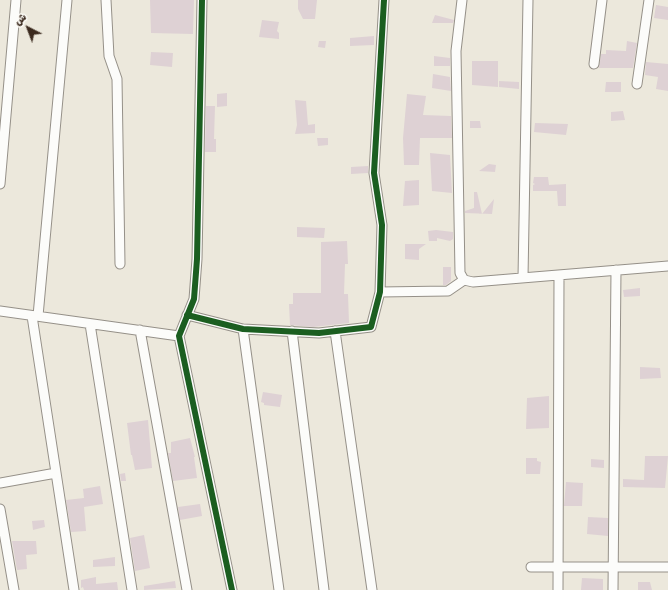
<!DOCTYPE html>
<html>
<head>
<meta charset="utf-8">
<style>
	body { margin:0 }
	#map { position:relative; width:668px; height:590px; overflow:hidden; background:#ece8dc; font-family:Caveat,"Playpen Sans Arabic",sans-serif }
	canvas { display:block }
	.north { position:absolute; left:8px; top:8px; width:40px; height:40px; -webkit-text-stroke:3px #fdfcf7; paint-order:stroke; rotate:318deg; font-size:11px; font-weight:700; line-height:16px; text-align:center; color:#3b2a1e }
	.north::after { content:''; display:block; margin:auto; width:14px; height:18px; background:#3b2a1e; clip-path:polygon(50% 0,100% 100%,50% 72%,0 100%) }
</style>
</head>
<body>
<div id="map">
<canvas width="668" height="590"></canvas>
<div class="north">ش</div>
</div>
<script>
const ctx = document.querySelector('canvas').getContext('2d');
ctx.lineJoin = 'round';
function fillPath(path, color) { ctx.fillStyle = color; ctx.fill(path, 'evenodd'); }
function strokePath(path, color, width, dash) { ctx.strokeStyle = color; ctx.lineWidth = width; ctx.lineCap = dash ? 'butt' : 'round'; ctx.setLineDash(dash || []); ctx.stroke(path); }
const building = new Path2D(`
	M 150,0 L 194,0 L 193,34 L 151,33 Z
	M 298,0 L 317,0 L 315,19 L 303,19 L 298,9 Z
	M 656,5 L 668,7 L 668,20 L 654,18 Z
	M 435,15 L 454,20 L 453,23 L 432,23 Z
	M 262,20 L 279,22 L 277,31 L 279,33 L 279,39 L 259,37 Z
	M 374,36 L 374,45 L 350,46 L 350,38 Z
	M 319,41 L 326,41 L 325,48 L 318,47 Z
	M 627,41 L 637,43 L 633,68 L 599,68 L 601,54 L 606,54 L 606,50 L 626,51 Z
	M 151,52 L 173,53 L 172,67 L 150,65 Z
	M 434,56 L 450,58 L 450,66 L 434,66 Z
	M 472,61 L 498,61 L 498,87 L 472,85 Z
	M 646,62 L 668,64 L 668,91 L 656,89 L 658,77 L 645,75 Z
	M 433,74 L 450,77 L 451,91 L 432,88 Z
	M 499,81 L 519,82 L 519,89 L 499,87 Z
	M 606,82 L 621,82 L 621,92 L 605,92 Z
	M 227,93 L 227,106 L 217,107 L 217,94 Z
	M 407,94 L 426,96 L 423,115 L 451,116 L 452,138 L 420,138 L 419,165 L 404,165 L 403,138 Z
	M 295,100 L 306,101 L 308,125 L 315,124 L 315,133 L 295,134 L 297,125 Z
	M 206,106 L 215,106 L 214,139 L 216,139 L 216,152 L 205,152 Z
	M 623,111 L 625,120 L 611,121 L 611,112 Z
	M 470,121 L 480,121 L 481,128 L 470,128 Z
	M 535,123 L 568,124 L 566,135 L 534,132 Z
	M 317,138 L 328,138 L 328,145 L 318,146 Z
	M 430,153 L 450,155 L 452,193 L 432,191 Z
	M 489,164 L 496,165 L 495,172 L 479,171 Z
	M 368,166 L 368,173 L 351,174 L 351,167 Z
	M 534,177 L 548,177 L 549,185 L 566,184 L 566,206 L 558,206 L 557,191 L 533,191 L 533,185 L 535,184 L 533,183 Z
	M 419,180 L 419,205 L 403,206 L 405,181 Z
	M 474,192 L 477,192 L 482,214 L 494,199 L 492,214 L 465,213 L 465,211 L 474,208 Z
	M 297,227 L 325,228 L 324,238 L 297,237 Z
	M 436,230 L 453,232 L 453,239 L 450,241 L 437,238 L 437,241 L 429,241 L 428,231 Z
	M 347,241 L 348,264 L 345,264 L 344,294 L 348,294 L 349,323 L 313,327 L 290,325 L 289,304 L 293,304 L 293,293 L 321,293 L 321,242 Z
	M 405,244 L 426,244 L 419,249 L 419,260 L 405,259 Z
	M 443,267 L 451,267 L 451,281 L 446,285 L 443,285 Z
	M 640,288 L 640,296 L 624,297 L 623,290 Z
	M 640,367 L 660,368 L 661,378 L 640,379 Z
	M 263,392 L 282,395 L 280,407 L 264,405 L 264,403 L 261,402 Z
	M 549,396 L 549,428 L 526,429 L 527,398 Z
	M 148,420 L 152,468 L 135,470 L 132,455 L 131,455 L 127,423 Z
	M 190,438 L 195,457 L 194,457 L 197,478 L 173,481 L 168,453 L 171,453 L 171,442 Z
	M 645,456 L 668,456 L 665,488 L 623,487 L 623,479 L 644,480 Z
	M 526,458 L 537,458 L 537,461 L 541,462 L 540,474 L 526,474 Z
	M 591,459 L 604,460 L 604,468 L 591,467 Z
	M 125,473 L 126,481 L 121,481 L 120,474 Z
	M 566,482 L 583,483 L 582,506 L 564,506 Z
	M 100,486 L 103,504 L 84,507 L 86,531 L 71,532 L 66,500 L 84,498 L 83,489 Z
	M 200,504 L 202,516 L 180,520 L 178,507 Z
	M 588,517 L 608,518 L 608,536 L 587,534 Z
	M 44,520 L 45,527 L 33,530 L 32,521 Z
	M 144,535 L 150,568 L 135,571 L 130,538 Z
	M 12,541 L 36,541 L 37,554 L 26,555 L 27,569 L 17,570 Z
	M 115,557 L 115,566 L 93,567 L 93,560 Z
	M 96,577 L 96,584 L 117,582 L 118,590 L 84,590 L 83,587 L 81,588 L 81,580 Z
	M 582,578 L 603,579 L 603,590 L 581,590 Z
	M 175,581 L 176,588 L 144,590 L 144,586 Z
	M 638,582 L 650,582 L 652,590 L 638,590 Z`);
const street = new Path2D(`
	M 106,0 L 109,56 L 117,79 L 120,264
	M 202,0 L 197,259 L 194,299 L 179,336 L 232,590
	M 462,0 L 456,51 L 460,273 L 464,280 L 473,282 L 668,266
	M 594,64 L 602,0
	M 637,84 L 649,0
	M 0,184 L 16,0
	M 523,277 L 528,0
	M 380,292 L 448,291 L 464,280
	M 0,311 L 179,336
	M 187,315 L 243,329 L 319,333 L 371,327 L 380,292 L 382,225 L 374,173 L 384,0
	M 32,316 L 74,590
	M 38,316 L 67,0
	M 90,324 L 132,590
	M 243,329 L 279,590
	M 140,330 L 187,590
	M 292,331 L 324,590
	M 335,331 L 372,590
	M 0,483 L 56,473
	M 0,509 L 14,590
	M 531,567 L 668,567
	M 558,590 L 559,275
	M 613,590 L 616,270`);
const cycleway = new Path2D(`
	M 202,0 L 197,259 L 194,299 L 179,336 L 232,590
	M 187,315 L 243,329 L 319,333 L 371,327 L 380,292 L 382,225 L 374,173 L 384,0`);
fillPath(building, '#ded1d4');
strokePath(street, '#959088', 11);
strokePath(street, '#fcfcfa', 9);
strokePath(cycleway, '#1b5e20', 6);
</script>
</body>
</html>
